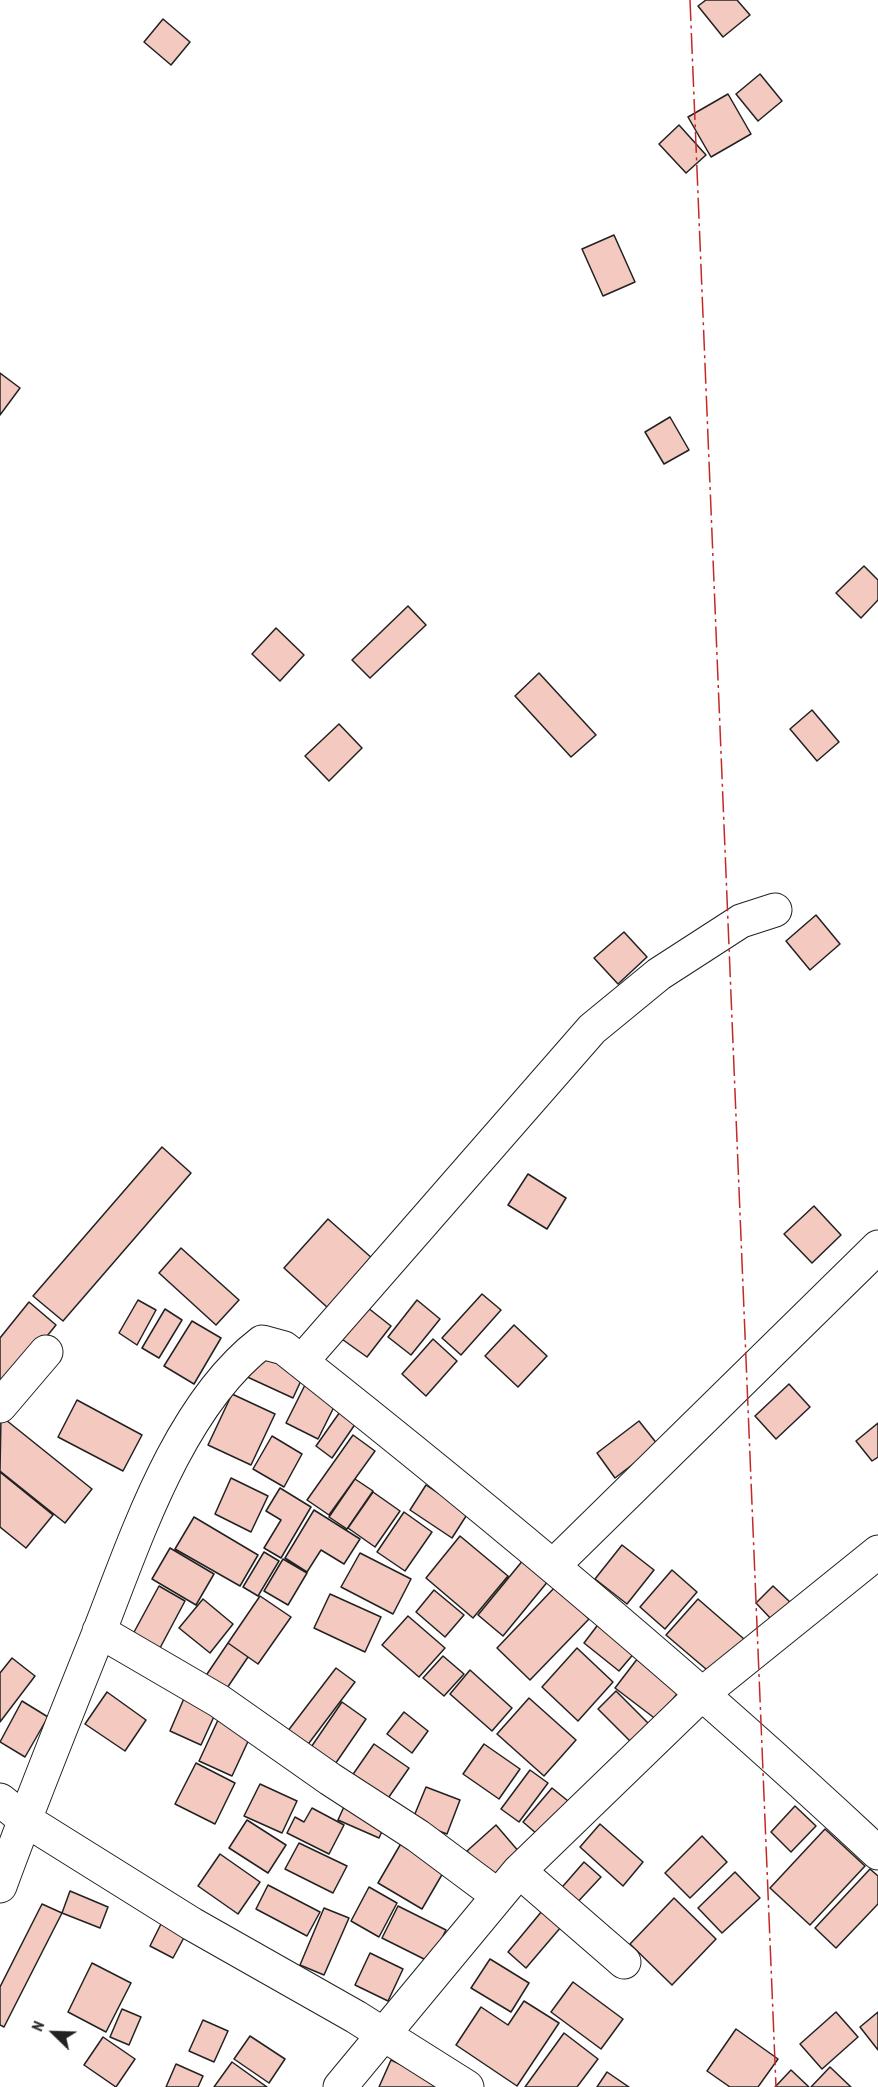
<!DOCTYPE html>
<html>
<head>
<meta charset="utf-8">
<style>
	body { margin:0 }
	#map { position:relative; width:878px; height:2087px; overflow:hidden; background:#fff; font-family:"PT Sans Narrow",sans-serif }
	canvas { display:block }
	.north { position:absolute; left:24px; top:2003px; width:60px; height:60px; -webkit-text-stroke:4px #fff; paint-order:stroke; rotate:293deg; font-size:16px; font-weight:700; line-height:24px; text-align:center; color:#222 }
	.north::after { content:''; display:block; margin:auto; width:21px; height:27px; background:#222; clip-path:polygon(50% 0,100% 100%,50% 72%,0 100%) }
</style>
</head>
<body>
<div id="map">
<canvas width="878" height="2087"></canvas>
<div class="north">N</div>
</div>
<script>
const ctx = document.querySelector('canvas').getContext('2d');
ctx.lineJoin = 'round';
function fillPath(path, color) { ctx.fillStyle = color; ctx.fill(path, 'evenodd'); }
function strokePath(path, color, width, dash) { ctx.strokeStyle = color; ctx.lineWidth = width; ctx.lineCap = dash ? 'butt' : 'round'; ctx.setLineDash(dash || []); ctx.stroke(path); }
const building = new Path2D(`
	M 706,0 L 737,0 L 750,15 L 723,37 L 698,6 Z
	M 163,19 L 190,42 L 171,65 L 144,42 Z
	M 760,74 L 782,101 L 758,121 L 736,94 Z
	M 728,94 L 751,134 L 711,157 L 688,117 Z
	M 679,125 L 706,155 L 686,173 L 659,144 Z
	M 614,235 L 635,282 L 603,296 L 582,249 Z
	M 0,373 L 20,388 L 0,415 Z
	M 670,417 L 689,450 L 664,464 L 645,432 Z
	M 864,566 L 878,580 L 878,600 L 861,618 L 836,593 Z
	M 408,606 L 426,625 L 370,678 L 352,660 Z
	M 276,628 L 304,655 L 280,681 L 252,654 Z
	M 539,673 L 596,735 L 571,757 L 515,696 Z
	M 812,710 L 839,742 L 817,761 L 790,729 Z
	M 339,724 L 362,748 L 329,781 L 305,756 Z
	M 816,915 L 840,944 L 810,970 L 786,941 Z
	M 624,932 L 647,957 L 618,984 L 594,958 Z
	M 162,1147 L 191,1173 L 63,1321 L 33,1296 Z
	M 528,1174 L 566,1198 L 547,1229 L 508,1205 Z
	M 814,1206 L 841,1235 L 812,1263 L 784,1234 Z
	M 328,1219 L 373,1259 L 328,1308 L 284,1268 Z
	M 181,1248 L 239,1300 L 216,1325 L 159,1273 Z
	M 482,1294 L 501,1310 L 461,1355 L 442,1338 Z
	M 138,1300 L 156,1310 L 137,1345 L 119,1333 Z
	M 417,1300 L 440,1319 L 411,1355 L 388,1337 Z
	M 29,1302 L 56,1325 L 0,1394 L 0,1338 Z
	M 363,1304 L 391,1326 L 367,1357 L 339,1337 Z
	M 165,1309 L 182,1320 L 159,1358 L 142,1348 Z
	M 192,1321 L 221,1338 L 194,1384 L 164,1366 Z
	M 514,1325 L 547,1356 L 518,1387 L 485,1356 Z
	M 433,1339 L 457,1361 L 426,1396 L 402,1374 Z
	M 256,1348 L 305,1372 L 293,1398 L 243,1375 Z
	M 306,1383 L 338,1399 L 318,1439 L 286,1423 Z
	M 789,1384 L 810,1407 L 776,1439 L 755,1416 Z
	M 232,1394 L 275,1414 L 251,1465 L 208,1445 Z
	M 77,1400 L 142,1435 L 123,1471 L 58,1437 Z
	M 342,1409 L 358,1420 L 332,1458 L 316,1446 Z
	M 1,1416 L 92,1489 L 65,1523 L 0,1471 Z
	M 639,1421 L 658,1445 L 615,1478 L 597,1453 Z
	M 878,1423 L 878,1457 L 872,1461 L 856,1441 Z
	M 353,1435 L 375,1451 L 329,1515 L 307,1500 Z
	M 272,1436 L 302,1454 L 284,1487 L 253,1469 Z
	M 0,1472 L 53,1515 L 26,1548 L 0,1527 Z
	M 231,1478 L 268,1496 L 251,1532 L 215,1514 Z
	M 355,1479 L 373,1491 L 347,1529 L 329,1517 Z
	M 426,1485 L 468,1513 L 452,1538 L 410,1510 Z
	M 280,1488 L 311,1507 L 281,1558 L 264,1548 L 281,1520 L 266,1511 Z
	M 373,1492 L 400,1511 L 375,1547 L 348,1528 Z
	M 314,1510 L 360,1539 L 344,1564 L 321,1550 L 307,1572 L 285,1558 Z
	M 404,1512 L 432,1532 L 405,1571 L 377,1552 Z
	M 194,1517 L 258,1555 L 240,1586 L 175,1549 Z
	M 460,1536 L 508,1576 L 473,1618 L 426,1578 Z
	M 622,1545 L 654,1570 L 627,1604 L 595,1579 Z
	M 170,1548 L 214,1574 L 196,1605 L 152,1579 Z
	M 264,1552 L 279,1561 L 258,1596 L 243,1587 Z
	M 360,1553 L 411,1579 L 393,1614 L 341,1587 Z
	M 283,1559 L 307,1573 L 288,1605 L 264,1591 Z
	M 524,1559 L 549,1580 L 503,1636 L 478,1615 Z
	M 672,1570 L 697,1592 L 665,1629 L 640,1607 Z
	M 159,1586 L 185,1601 L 160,1648 L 133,1634 Z
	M 556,1586 L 589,1619 L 530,1680 L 497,1648 Z
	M 773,1586 L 791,1603 L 773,1621 L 756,1603 Z
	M 434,1590 L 464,1615 L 445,1637 L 416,1612 Z
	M 330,1594 L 381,1617 L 365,1652 L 314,1628 Z
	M 260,1596 L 291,1617 L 258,1664 L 228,1643 Z
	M 203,1599 L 233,1624 L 210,1653 L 179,1628 Z
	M 698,1599 L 744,1639 L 713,1675 L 666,1635 Z
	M 408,1616 L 445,1648 L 419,1677 L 382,1645 Z
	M 600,1622 L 636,1651 L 619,1671 L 584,1643 Z
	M 228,1643 L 248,1657 L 221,1697 L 201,1683 Z
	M 577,1648 L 613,1682 L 578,1721 L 542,1687 Z
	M 443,1656 L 464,1674 L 444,1696 L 423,1678 Z
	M 12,1658 L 35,1676 L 0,1722 L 0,1673 Z
	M 638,1658 L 680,1690 L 657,1720 L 615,1688 Z
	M 336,1668 L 355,1682 L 303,1751 L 284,1736 Z
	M 470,1670 L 512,1708 L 492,1731 L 450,1694 Z
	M 616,1691 L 653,1728 L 635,1746 L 598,1709 Z
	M 107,1692 L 146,1720 L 125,1751 L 85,1724 Z
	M 185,1696 L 217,1710 L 201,1745 L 170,1731 Z
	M 529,1698 L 576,1740 L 544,1776 L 497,1734 Z
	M 22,1701 L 48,1717 L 25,1757 L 0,1742 Z
	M 342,1702 L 366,1719 L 329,1773 L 305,1756 Z
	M 404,1712 L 428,1731 L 412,1753 L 387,1734 Z
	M 218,1720 L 251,1735 L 232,1776 L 199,1761 Z
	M 374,1744 L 409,1768 L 382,1807 L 347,1783 Z
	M 484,1744 L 520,1769 L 499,1799 L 463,1774 Z
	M 196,1763 L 235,1783 L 215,1824 L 175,1804 Z
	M 530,1770 L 548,1783 L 519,1822 L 501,1809 Z
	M 260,1784 L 297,1801 L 282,1833 L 244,1816 Z
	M 426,1787 L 460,1800 L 447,1834 L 412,1821 Z
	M 552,1788 L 573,1805 L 544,1840 L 523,1822 Z
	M 347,1800 L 388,1818 L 379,1838 L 338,1820 Z
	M 795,1806 L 816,1826 L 791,1852 L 771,1832 Z
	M 312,1808 L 344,1825 L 329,1854 L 287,1833 L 295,1817 L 304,1822 Z
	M 247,1820 L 286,1845 L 268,1873 L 229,1848 Z
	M 600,1824 L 643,1862 L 623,1886 L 580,1847 Z
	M 496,1825 L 520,1853 L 491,1878 L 467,1851 Z
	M 825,1829 L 865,1866 L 810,1925 L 770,1888 Z
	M 702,1836 L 727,1862 L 690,1898 L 665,1873 Z
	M 403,1840 L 447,1866 L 422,1909 L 378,1883 Z
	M 299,1843 L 347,1866 L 333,1893 L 285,1869 Z
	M 220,1854 L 260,1882 L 238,1914 L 198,1886 Z
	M 584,1862 L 601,1877 L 573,1907 L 557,1893 Z
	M 870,1869 L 878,1876 L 878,1904 L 836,1948 L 815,1928 Z
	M 735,1872 L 760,1898 L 722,1933 L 698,1908 Z
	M 268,1885 L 320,1912 L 307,1936 L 256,1909 Z
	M 369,1887 L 397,1903 L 379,1937 L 351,1921 Z
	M 70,1891 L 108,1907 L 100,1928 L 62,1913 Z
	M 674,1898 L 716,1939 L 672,1985 L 630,1944 Z
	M 42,1904 L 62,1913 L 4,2027 L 0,2025 L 0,1987 Z
	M 398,1906 L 446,1930 L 430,1962 L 382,1938 Z
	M 324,1908 L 349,1918 L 324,1975 L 300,1965 Z
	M 542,1911 L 561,1927 L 526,1968 L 508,1952 Z
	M 163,1920 L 187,1932 L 173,1958 L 150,1946 Z
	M 370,1953 L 403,1969 L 388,2001 L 355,1985 Z
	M 490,1959 L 529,1983 L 511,2012 L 471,1988 Z
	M 92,1963 L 131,1983 L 106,2032 L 68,2012 Z
	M 573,1982 L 623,2019 L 601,2049 L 551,2012 Z
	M 524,2001 L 559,2023 L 517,2086 L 456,2045 L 481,2007 L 508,2025 Z
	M 122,2009 L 141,2017 L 129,2045 L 110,2037 Z
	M 836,2012 L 858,2037 L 822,2069 L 800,2044 Z
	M 878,2012 L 878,2050 L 860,2027 Z
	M 203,2020 L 228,2031 L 214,2062 L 189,2051 Z
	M 736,2029 L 778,2059 L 758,2087 L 730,2087 L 707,2071 Z
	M 564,2033 L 598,2059 L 577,2087 L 525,2087 Z
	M 250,2036 L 285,2059 L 269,2083 L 234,2059 Z
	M 103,2037 L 135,2059 L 116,2087 L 84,2065 Z
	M 391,2060 L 449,2087 L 379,2087 Z
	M 232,2062 L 267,2087 L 214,2087 Z
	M 176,2064 L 203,2076 L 198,2087 L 166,2087 Z
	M 830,2067 L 851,2087 L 811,2087 Z
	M 791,2070 L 809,2087 L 775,2087 Z
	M 607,2072 L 629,2087 L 597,2087 Z`);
const minor = new Path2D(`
	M 302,1361 L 592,1029 L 659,974 L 741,921 L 775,910
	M 0,1406 L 46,1352
	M 553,1566 L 878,1247
	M 99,1631 L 219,1701 L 330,1779 L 418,1836 L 497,1895
	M 0,1800 L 24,1819 L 192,1924 L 356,2017 L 467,2087
	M 519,1871 L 624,1962
	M 0,1886 C 30,1804 63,1722 96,1640 C 134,1544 177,1407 262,1342 L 284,1348 C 488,1509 688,1675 878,1853
	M 340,2087 L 519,1871 L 702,1694 L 878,1552`);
const power = new Path2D(`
	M 690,0 L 776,2087`);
fillPath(building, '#f3c9c0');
strokePath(building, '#222', 1.5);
strokePath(minor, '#222', 35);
strokePath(minor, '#fff', 33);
strokePath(power, '#c62828', 1.5, [21, 4.5, 3, 4.5]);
</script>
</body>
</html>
